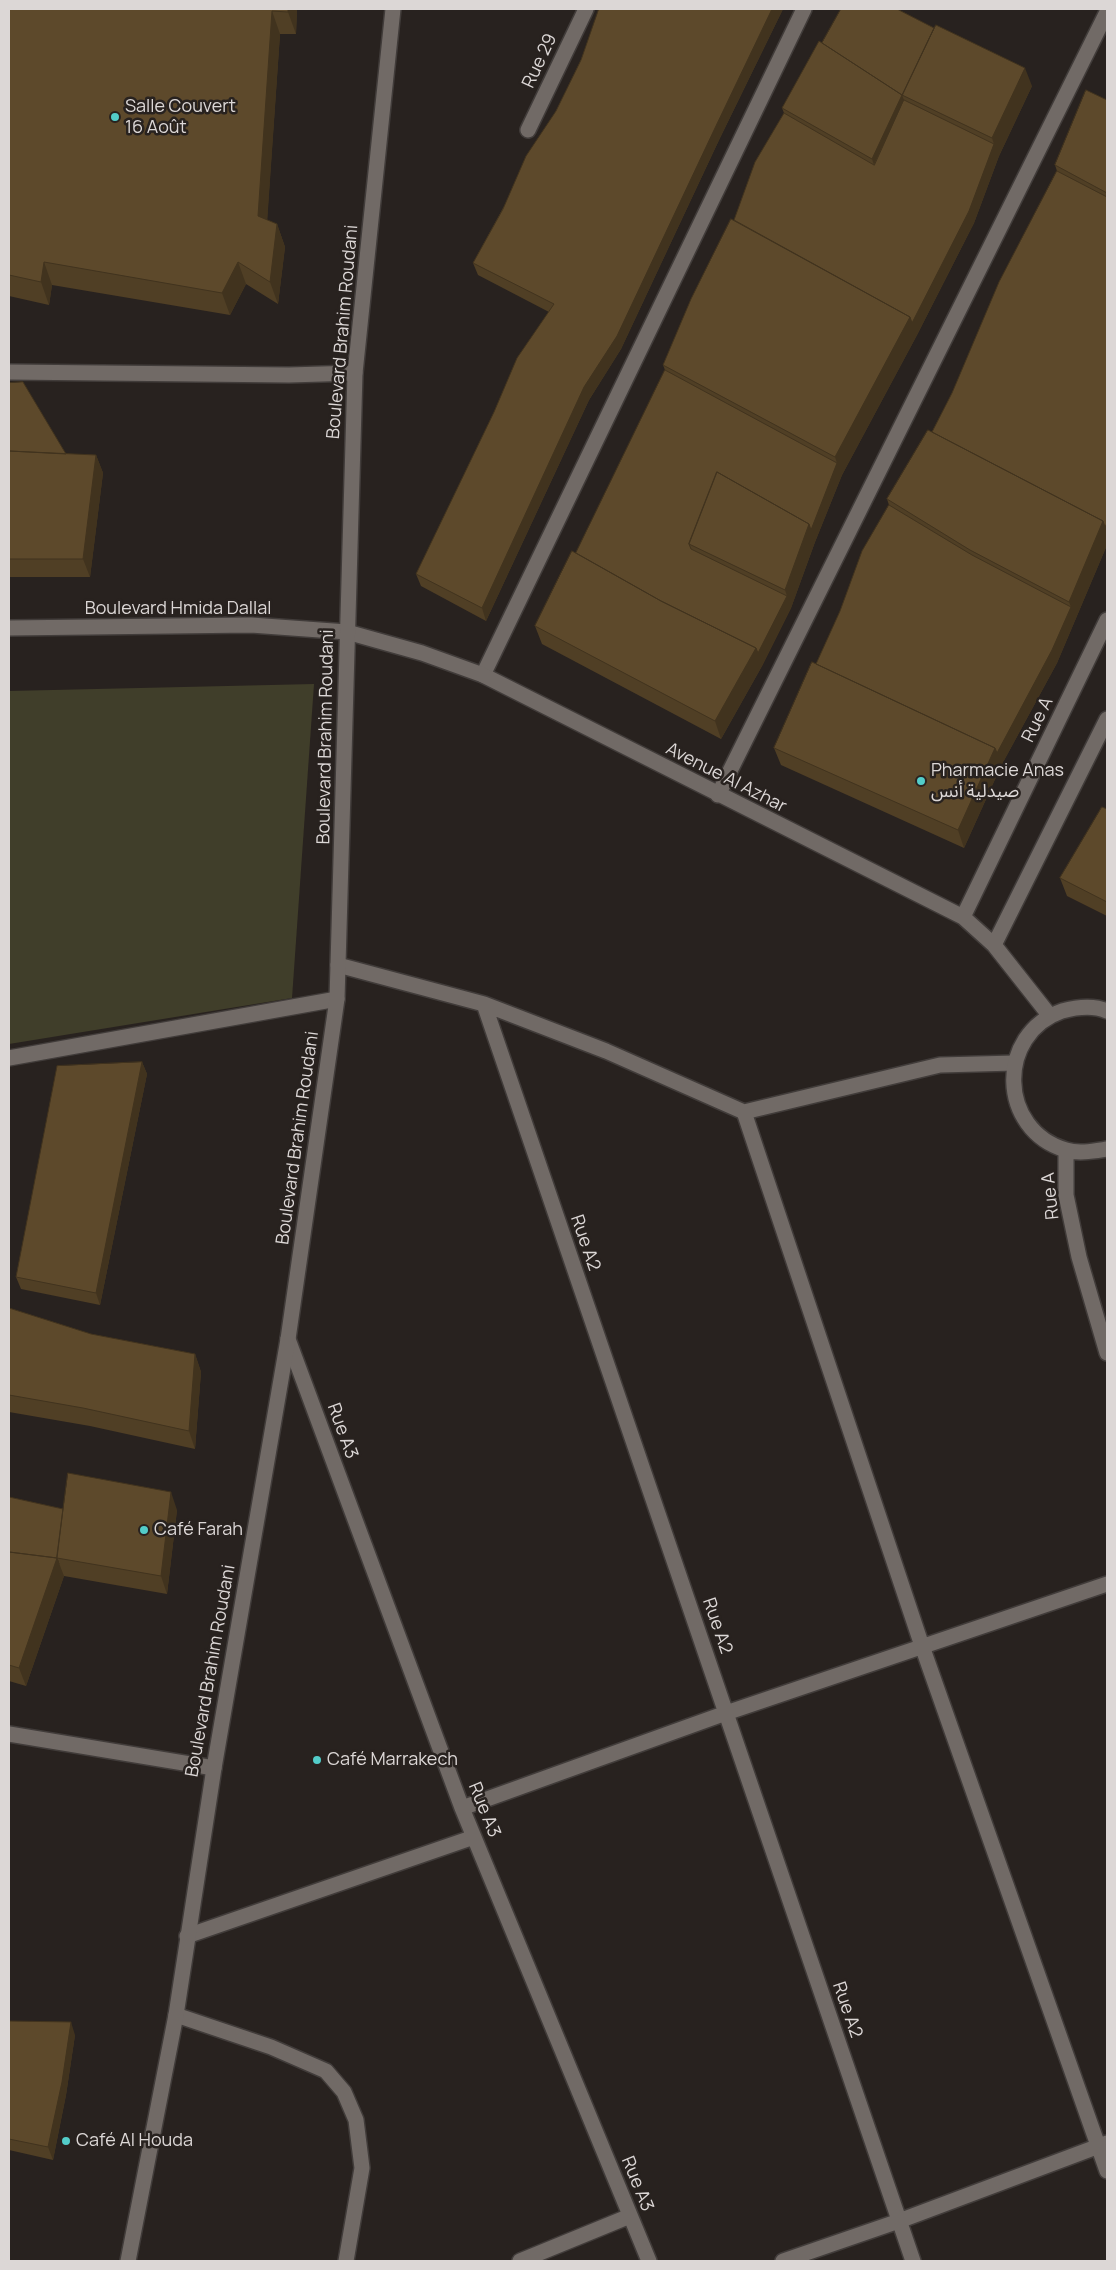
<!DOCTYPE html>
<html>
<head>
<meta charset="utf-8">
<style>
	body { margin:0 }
	#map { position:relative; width:1116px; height:2270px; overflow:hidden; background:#28221f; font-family:Manrope,sans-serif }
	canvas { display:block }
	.frame { position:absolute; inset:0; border:10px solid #dcd7d6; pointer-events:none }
</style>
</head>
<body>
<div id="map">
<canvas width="1116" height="2270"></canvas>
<div class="frame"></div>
</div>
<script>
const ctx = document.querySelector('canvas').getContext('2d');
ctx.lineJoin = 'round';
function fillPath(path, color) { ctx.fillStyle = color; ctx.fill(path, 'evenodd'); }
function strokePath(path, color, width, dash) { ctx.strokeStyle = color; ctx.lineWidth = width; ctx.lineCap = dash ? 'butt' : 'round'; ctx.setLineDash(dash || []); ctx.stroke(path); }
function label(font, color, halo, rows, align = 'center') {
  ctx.font = font + ' Manrope,"Noto Sans Arabic",sans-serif'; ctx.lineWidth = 5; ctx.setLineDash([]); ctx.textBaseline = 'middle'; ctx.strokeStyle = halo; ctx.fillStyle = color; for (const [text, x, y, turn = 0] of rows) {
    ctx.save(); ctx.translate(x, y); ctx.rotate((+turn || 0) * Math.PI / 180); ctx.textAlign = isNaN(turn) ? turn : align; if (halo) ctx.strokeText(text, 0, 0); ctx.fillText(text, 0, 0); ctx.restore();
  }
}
const green = new Path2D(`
	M 314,684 L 292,998 L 9,1044 L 9,691 Z`);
const minor = new Path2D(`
	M 528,130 L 586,9
	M 9,372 L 289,375 L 355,373
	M 483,675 L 804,9
	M 718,795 L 1107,12
	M 338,965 L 484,1004 L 606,1051 L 744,1112 L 940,1065 L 1015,1063
	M 484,1004 L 913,2261
	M 9,1058 L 337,999
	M 744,1112 L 922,1646 L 1107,2171
	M 288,1339 L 462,1808 L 649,2261
	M 9,1734 L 214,1768
	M 462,1808 L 726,1713 L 1107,1584
	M 187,1936 L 474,1837
	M 176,2015 L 271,2047 L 326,2071 L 344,2092 L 356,2120 L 362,2168 L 346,2261
	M 520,2261 L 630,2216
	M 783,2261 L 899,2221 L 1107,2143`);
const tertiary = new Path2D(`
	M 9,628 L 251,625 L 347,632 L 422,653 L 483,675 L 963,917 L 994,945 L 1050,1016
	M 963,917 L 1107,620
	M 994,945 L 1107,719
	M 1107,1011 C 1093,1005 1077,1007 1062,1011 C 996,1034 998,1130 1066,1150 C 1079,1154 1094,1151 1107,1149
	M 1066,1150 L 1066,1195 L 1079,1257 L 1107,1353`);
const secondary = new Path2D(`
	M 128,2261 L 176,2015 L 214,1768 L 288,1339 L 337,999 L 355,373 L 393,9`);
const wall = new Path2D(`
	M 9,9 L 297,9 L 296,34 L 280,34 L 267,220 L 277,224 L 285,247 L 278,304 L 246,284 L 230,315 L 52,285 L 49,305 L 9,296 Z
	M 599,9 L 783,9 L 719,140 L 621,349 L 589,400 L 486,621 L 421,586 L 416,574 L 549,312 L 478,275 L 473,263 L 556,111 L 581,60 Z
	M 822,43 L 1032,86 L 999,156 L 974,223 L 917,335 L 842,475 L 815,542 L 791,608 L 762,666 L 721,739 L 542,644 L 535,626 L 576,553 L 665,370 L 663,365 L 734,220 L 784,113 L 782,108 Z
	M 1107,100 L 1107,545 L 1057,663 L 1001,766 L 964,848 L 781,765 L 774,748 L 816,664 L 889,505 L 887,499 L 932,432 L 952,393 L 1057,171 L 1055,165 Z
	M 9,383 L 66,454 L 96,455 L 103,473 L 90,577 L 9,577 Z
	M 1107,806 L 1107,916 L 1067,896 L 1060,878 Z
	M 142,1062 L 147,1074 L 100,1305 L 21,1289 L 16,1277 Z
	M 9,1308 L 91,1334 L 195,1354 L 201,1372 L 195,1449 L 90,1426 L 9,1412 Z
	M 9,1497 L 63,1509 L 177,1510 L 167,1594 L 64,1576 L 26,1686 L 9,1681 Z
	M 9,2021 L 75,2035 L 66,2095 L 53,2160 L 9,2150 Z`);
const shadedWall = new Path2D(`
	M 288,9 L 297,9 L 296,34 L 288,12 Z
	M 772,9 L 783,9 L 719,140 L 621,349 L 589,400 L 486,621 L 482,608 L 584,387 L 715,128 Z
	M 272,11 L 280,34 L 266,239 L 258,216 Z
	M 1025,68 L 1032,86 L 999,156 L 974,223 L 917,335 L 842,475 L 815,542 L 791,608 L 785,590 L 809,524 L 837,463 L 835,457 L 994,144 L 992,138 Z
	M 902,95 L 909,113 L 878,177 L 872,159 Z
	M 277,224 L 285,247 L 278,304 L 270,282 Z
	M 44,262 L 52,285 L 49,305 L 41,282 Z
	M 238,262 L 246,284 L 230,315 L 222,293 Z
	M 96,455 L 103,473 L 90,577 L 83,559 Z
	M 1103,521 L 1107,523 L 1107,545 L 1057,663 L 1001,766 L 964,848 L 958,830 L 995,748 L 1071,607 L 1069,602 Z
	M 787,596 L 791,608 L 762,666 L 721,739 L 715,721 L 756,648 Z
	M 142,1062 L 147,1074 L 100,1305 L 96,1293 Z
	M 195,1354 L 201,1372 L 195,1449 L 189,1431 Z
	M 171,1492 L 177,1510 L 167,1594 L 161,1576 Z
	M 57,1558 L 64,1576 L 26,1686 L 19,1668 Z
	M 71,2022 L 75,2035 L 66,2095 L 53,2160 L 48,2147 Z`);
const building = new Path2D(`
	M 9,9 L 288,9 L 288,12 L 272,11 L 258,216 L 277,224 L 270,282 L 238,262 L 222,293 L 44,262 L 41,282 L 9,275 Z
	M 599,9 L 772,9 L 715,128 L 617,336 L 584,387 L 482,608 L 416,574 L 494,412 L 517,358 L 554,304 L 473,263 L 503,209 L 526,156 L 556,111 L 581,60 Z
	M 841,9 L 897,9 L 934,28 L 902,95 L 822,43 Z
	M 936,25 L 1025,68 L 992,138 L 902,95 L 872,159 L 782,108 L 819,41 L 902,95 Z
	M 1086,90 L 1107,100 L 1107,193 L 1055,165 Z
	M 904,100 L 994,144 L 969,211 L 912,323 L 910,317 L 734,220 L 755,162 L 784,113 L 874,165 Z
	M 1057,171 L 1107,197 L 1107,523 L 1105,527 L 1103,521 L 932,432 L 952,393 L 999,282 Z
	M 731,219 L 910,317 L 835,457 L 663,365 L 691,299 Z
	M 665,370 L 837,463 L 811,530 L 809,524 L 717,472 L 689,544 L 691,549 L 787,596 L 758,653 L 756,648 L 661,601 L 576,553 Z
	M 23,382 L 66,454 L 9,451 L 9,383 Z
	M 928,430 L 1103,521 L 1069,602 L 970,550 L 887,499 Z
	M 9,451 L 96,455 L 83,559 L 9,559 Z
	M 717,472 L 809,524 L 785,590 L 689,544 Z
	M 889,505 L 972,555 L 1071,607 L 1052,650 L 997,753 L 995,748 L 816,664 L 840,611 L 862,551 Z
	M 572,551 L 661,601 L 756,648 L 715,721 L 535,626 Z
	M 812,662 L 995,748 L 958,830 L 774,748 Z
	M 1102,807 L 1107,809 L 1107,902 L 1060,878 Z
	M 142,1062 L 96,1293 L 16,1277 L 57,1066 Z
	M 9,1308 L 91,1334 L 195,1354 L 189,1431 L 83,1408 L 9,1395 Z
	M 68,1473 L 171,1492 L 161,1576 L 57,1558 Z
	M 9,1497 L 63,1509 L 57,1558 L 59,1564 L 57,1558 L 9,1552 Z
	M 9,1552 L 57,1558 L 19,1668 L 9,1665 Z
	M 9,2021 L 71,2022 L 62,2082 L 48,2147 L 9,2139 Z`);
const markers = [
	[115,117,5,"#53cdc9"],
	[921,781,5,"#53cdc9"],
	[144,1530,5,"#53cdc9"],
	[317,1760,5,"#53cdc9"],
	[66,2141,5,"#53cdc9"]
];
const streetNames = [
	["Rue 29",540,61,-65],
	["Boulevard Brahim Roudani",343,332,-85],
	["Boulevard Hmida Dallal",178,609],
	["Rue A",1038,720,-64],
	["Boulevard Brahim Roudani",326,737,-89],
	["Avenue Al Azhar",726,778,27],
	["Boulevard Brahim Roudani",298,1138,-82],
	["Rue A",1051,1196,-96],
	["Rue A2",585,1243,71],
	["Rue A3",342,1431,70],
	["Rue A2",717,1626,71],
	["Boulevard Brahim Roudani",211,1671,-80],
	["Rue A3",484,1810,68],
	["Rue A2",847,2010,71],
	["Rue A3",637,2184,68]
];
const poiNames = [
	["Salle Couvert",125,107],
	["16 Août",125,128],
	["Pharmacie Anas",931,771],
	["صيدلية أنس",931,792],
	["Café Farah",154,1530],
	["Café Marrakech",327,1760],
	["Café Al Houda",76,2141]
];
fillPath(green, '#403e2a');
strokePath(minor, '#413c3a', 18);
strokePath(tertiary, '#413c3a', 18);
strokePath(secondary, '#413c3a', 18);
strokePath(minor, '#716a66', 15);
strokePath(tertiary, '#716a66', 15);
strokePath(secondary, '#716a66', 15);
fillPath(wall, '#503f25');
fillPath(shadedWall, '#41331e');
fillPath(building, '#5d492b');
strokePath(building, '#41331e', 1);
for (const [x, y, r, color] of markers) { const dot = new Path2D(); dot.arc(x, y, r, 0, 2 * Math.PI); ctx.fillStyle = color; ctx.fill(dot); strokePath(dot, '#28221f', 2); }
label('18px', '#dcd7d6', '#28221f', streetNames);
label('18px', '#dcd7d6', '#28221f', poiNames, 'left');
</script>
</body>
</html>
